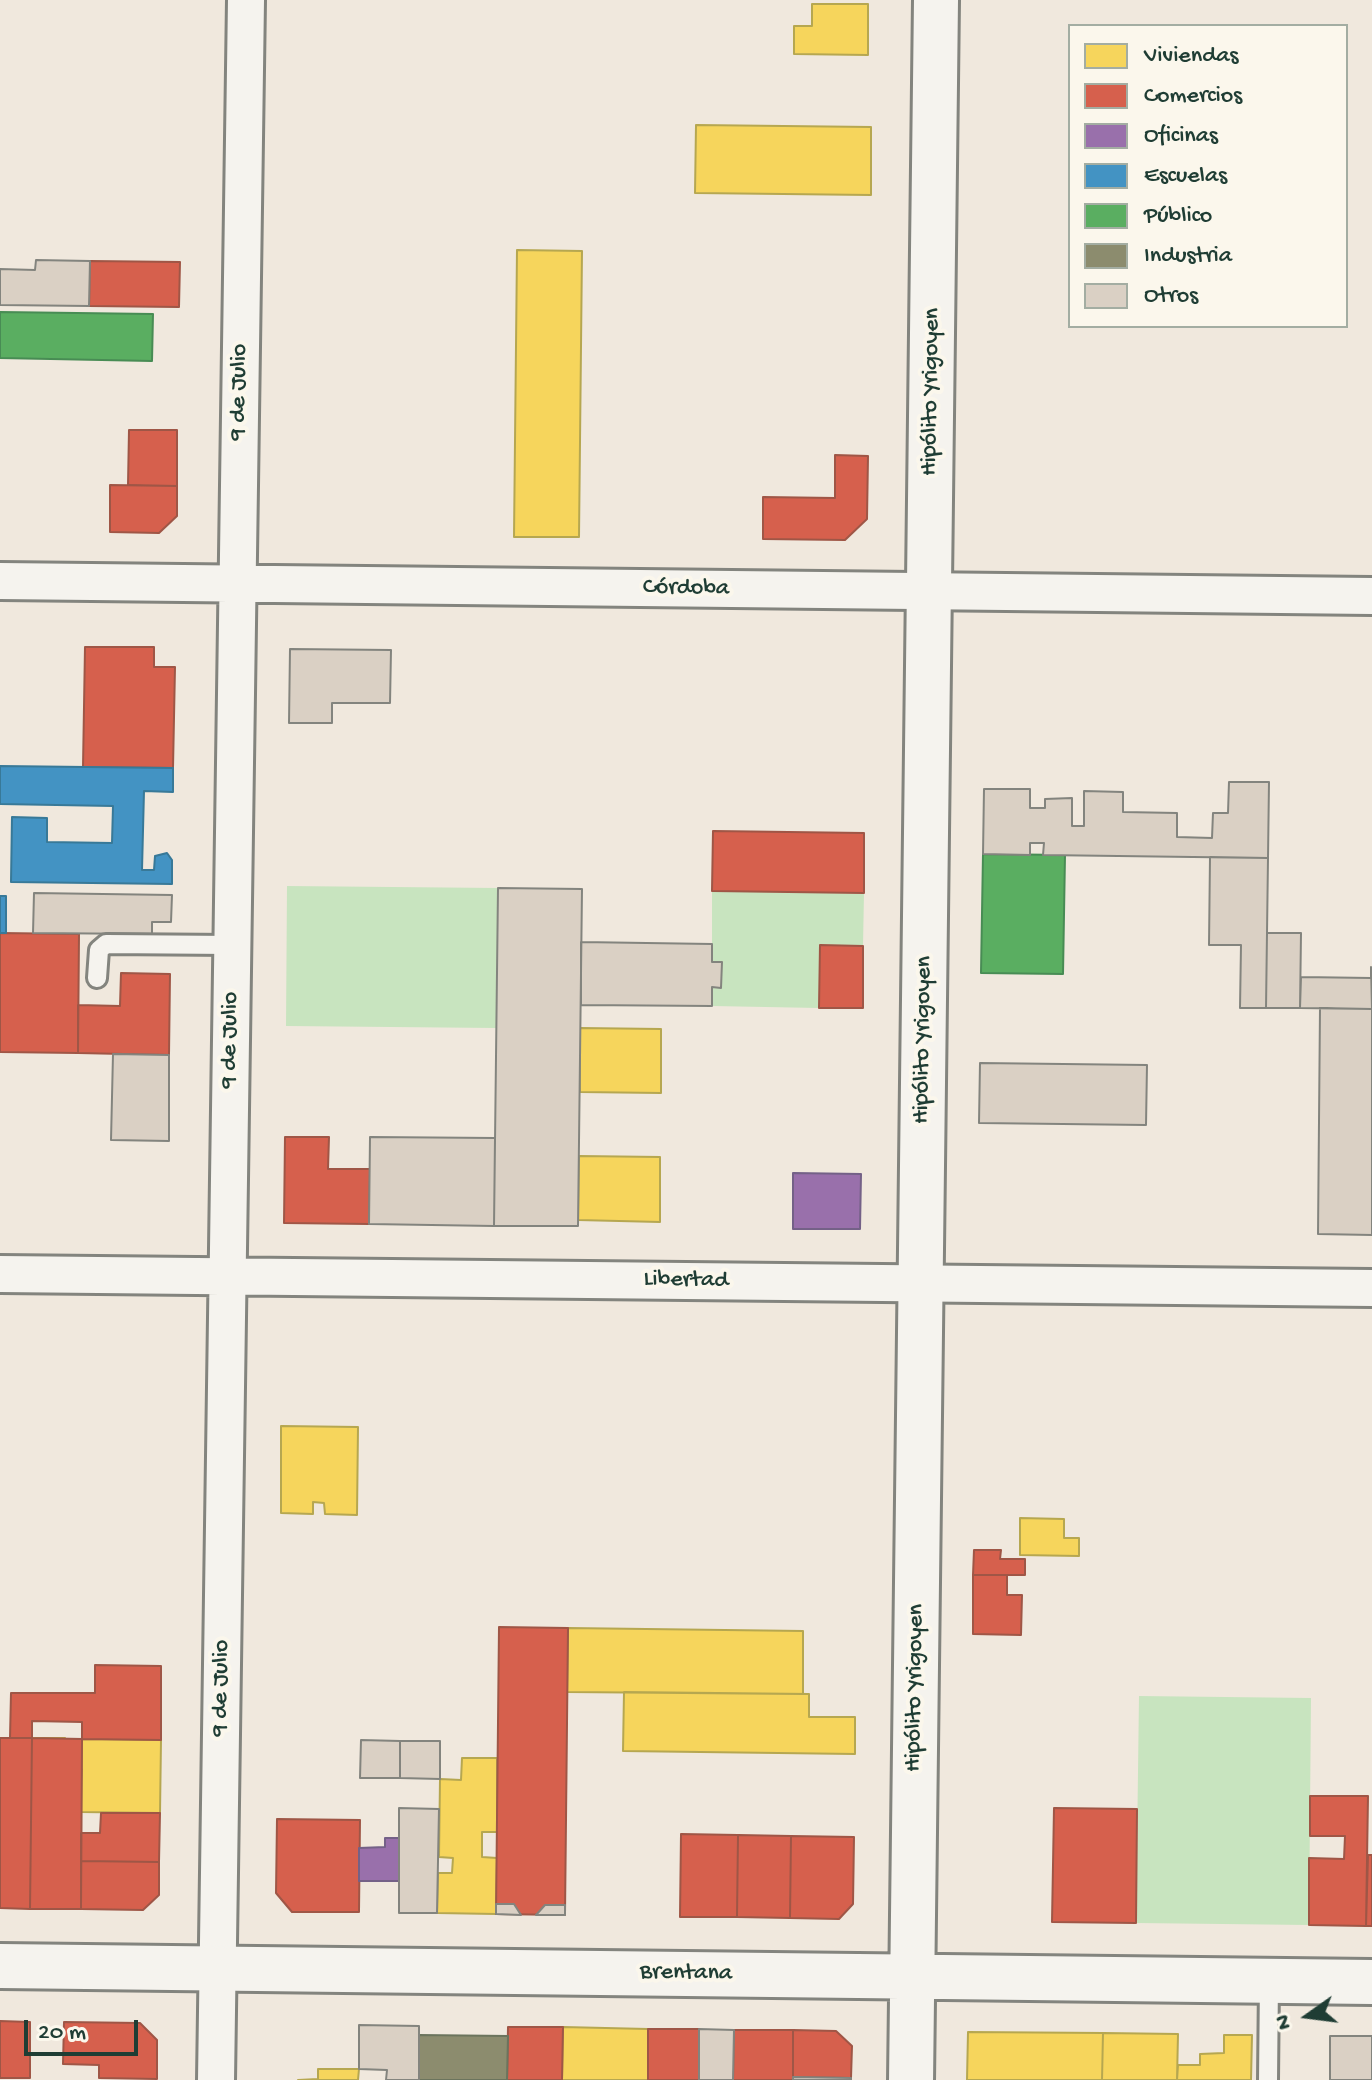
<!DOCTYPE html>
<html>
<head>
<meta charset="utf-8">
<style>
	body { margin:0 }
	#map { position:relative; width:1372px; height:2080px; overflow:hidden; background:#f0e8dd; font-family:"Gochi Hand",sans-serif }
	canvas { display:block }
	.legend { position:absolute; left:1068px; top:24px; width:280px; height:304px; box-sizing:border-box; background:#fbf7ec; border:2px solid #a3ada2; margin:0; padding:10px 14px; list-style:none; font-size:24px; color:#1f3d34 }
	.legend li { display:flex; align-items:center; gap:16px; height:40px }
	.legend b { width:40px; border:2px solid #a3ada2 }
	.north { position:absolute; left:1268px; top:1976px; width:80px; height:80px; -webkit-text-stroke:6px #fbf7ec; paint-order:stroke; rotate:256deg; font-size:22px; font-weight:700; line-height:32px; text-align:center; color:#1f3d34 }
	.north::after { content:''; display:block; margin:auto; width:28px; height:36px; background:#1f3d34; clip-path:polygon(50% 0,100% 100%,50% 72%,0 100%) }
	.scale { position:absolute; left:24px; top:2020px; width:114px; height:36px; box-sizing:border-box; border:4px solid #1f3d34; border-top:0; padding-left:10px; font-size:24px; line-height:28px; white-space:nowrap; color:#1f3d34; -webkit-text-stroke:6px #fbf7ec; paint-order:stroke }
</style>
</head>
<body>
<div id="map">
<canvas width="1372" height="2080"></canvas>
<ul class="legend">
<li><b style="height:22px;background:#f6d55c"></b>Viviendas</li>
<li><b style="height:22px;background:#d6604d"></b>Comercios</li>
<li><b style="height:22px;background:#9970ab"></b>Oficinas</li>
<li><b style="height:22px;background:#4393c3"></b>Escuelas</li>
<li><b style="height:22px;background:#5aae61"></b>Público</li>
<li><b style="height:22px;background:#8c8c6e"></b>Industria</li>
<li><b style="height:22px;background:#dad0c4"></b>Otros</li>
</ul>
<div class="north">N</div>
<div class="scale">20 m</div>
</div>
<script>
const ctx = document.querySelector('canvas').getContext('2d');
ctx.lineJoin = 'round';
function fillPath(path, color) { ctx.fillStyle = color; ctx.fill(path, 'evenodd'); }
function strokePath(path, color, width, dash) { ctx.strokeStyle = color; ctx.lineWidth = width; ctx.lineCap = dash ? 'butt' : 'round'; ctx.setLineDash(dash || []); ctx.stroke(path); }
function label(font, color, halo, rows, align = 'center') {
  ctx.font = font + ' "Gochi Hand",sans-serif'; ctx.lineWidth = 8; ctx.setLineDash([]); ctx.textBaseline = 'middle'; ctx.strokeStyle = halo; ctx.fillStyle = color; for (const [text, x, y, turn = 0] of rows) {
    ctx.save(); ctx.translate(x, y); ctx.rotate((+turn || 0) * Math.PI / 180); ctx.textAlign = isNaN(turn) ? turn : align; if (halo) ctx.strokeText(text, 0, 0); ctx.fillText(text, 0, 0); ctx.restore();
  }
}
const green = new Path2D(`
	M 287,886 L 498,888 L 496,1028 L 286,1026 Z
	M 712,891 L 864,893 L 863,946 L 820,945 L 819,1008 L 712,1006 L 712,987 L 721,987 L 722,963 L 712,962 Z
	M 1139,1696 L 1311,1698 L 1309,1925 L 1136,1923 Z`);
const homes = new Path2D(`
	M 812,4 L 868,4 L 868,55 L 794,54 L 794,26 L 812,26 Z
	M 696,125 L 871,127 L 871,195 L 695,193 Z
	M 517,250 L 582,251 L 579,537 L 514,537 Z
	M 580,1028 L 661,1029 L 661,1093 L 580,1092 Z
	M 579,1156 L 660,1157 L 660,1222 L 578,1220 Z
	M 281,1426 L 358,1427 L 357,1515 L 325,1514 L 324,1503 L 313,1502 L 313,1514 L 281,1513 Z
	M 1020,1518 L 1064,1519 L 1064,1538 L 1079,1538 L 1079,1556 L 1020,1555 Z
	M 568,1628 L 803,1631 L 803,1694 L 567,1692 Z
	M 624,1692 L 809,1694 L 809,1717 L 855,1717 L 855,1754 L 623,1751 Z
	M 32,1738 L 65,1738 L 64,1769 L 82,1769 L 81,1791 L 61,1791 L 60,1812 L 70,1812 L 70,1832 L 81,1833 L 81,1861 L 70,1861 L 70,1873 L 81,1873 L 81,1909 L 30,1909 Z
	M 82,1739 L 161,1740 L 160,1813 L 81,1812 Z
	M 462,1758 L 497,1758 L 497,1832 L 482,1832 L 482,1857 L 497,1858 L 496,1914 L 437,1913 L 438,1873 L 452,1873 L 453,1858 L 439,1857 L 440,1779 L 461,1780 Z
	M 563,2027 L 648,2029 L 648,2080 L 562,2080 Z
	M 968,2032 L 1103,2033 L 1102,2080 L 967,2080 Z
	M 1103,2033 L 1178,2034 L 1177,2080 L 1102,2080 Z
	M 1224,2035 L 1252,2035 L 1251,2080 L 1177,2080 L 1178,2065 L 1200,2065 L 1200,2054 L 1224,2053 Z
	M 318,2069 L 359,2069 L 358,2080 L 298,2080 L 318,2079 Z`);
const shops = new Path2D(`
	M 90,261 L 180,262 L 179,307 L 89,306 Z
	M 129,430 L 177,430 L 177,486 L 128,485 Z
	M 835,455 L 868,456 L 867,519 L 845,540 L 763,539 L 763,497 L 835,498 Z
	M 110,485 L 177,486 L 177,516 L 159,533 L 110,532 Z
	M 85,647 L 154,647 L 154,667 L 175,667 L 173,768 L 83,767 Z
	M 713,831 L 864,833 L 864,893 L 712,891 Z
	M 0,933 L 79,934 L 78,1053 L 0,1052 Z
	M 820,945 L 863,946 L 863,1008 L 819,1008 Z
	M 121,973 L 170,974 L 169,1055 L 78,1053 L 78,1005 L 120,1006 Z
	M 285,1137 L 329,1137 L 328,1169 L 370,1169 L 369,1224 L 284,1223 Z
	M 974,1550 L 1001,1550 L 1000,1559 L 1025,1559 L 1025,1575 L 973,1575 Z
	M 973,1575 L 1007,1575 L 1007,1595 L 1022,1595 L 1021,1635 L 973,1634 Z
	M 499,1627 L 568,1628 L 565,1915 L 496,1914 Z
	M 95,1665 L 161,1666 L 161,1740 L 82,1739 L 82,1722 L 32,1721 L 32,1738 L 10,1738 L 11,1693 L 95,1693 Z
	M 0,1738 L 32,1738 L 30,1909 L 0,1908 Z
	M 32,1738 L 82,1739 L 81,1909 L 30,1909 Z
	M 1310,1796 L 1368,1796 L 1366,1926 L 1309,1925 L 1309,1858 L 1344,1859 L 1345,1836 L 1310,1836 Z
	M 1054,1808 L 1137,1809 L 1136,1923 L 1052,1922 Z
	M 101,1813 L 160,1813 L 159,1862 L 81,1861 L 81,1833 L 100,1833 Z
	M 277,1819 L 360,1820 L 359,1912 L 292,1912 L 276,1893 Z
	M 681,1834 L 738,1835 L 737,1917 L 680,1917 Z
	M 738,1835 L 791,1836 L 790,1918 L 737,1917 Z
	M 791,1836 L 854,1837 L 853,1904 L 839,1919 L 790,1918 Z
	M 1368,1855 L 1372,1855 L 1372,1926 L 1366,1926 Z
	M 81,1861 L 159,1862 L 159,1895 L 143,1910 L 81,1909 Z
	M 0,2021 L 30,2022 L 30,2078 L 0,2078 Z
	M 64,2022 L 140,2023 L 157,2040 L 157,2079 L 99,2078 L 99,2065 L 63,2064 Z
	M 508,2027 L 563,2027 L 562,2080 L 507,2080 Z
	M 648,2029 L 699,2029 L 699,2080 L 648,2080 Z
	M 734,2030 L 793,2030 L 793,2080 L 733,2080 Z
	M 793,2030 L 836,2031 L 852,2046 L 851,2078 L 793,2077 Z`);
const offices = new Path2D(`
	M 793,1173 L 861,1174 L 860,1229 L 793,1229 Z
	M 385,1838 L 400,1838 L 399,1881 L 359,1881 L 359,1848 L 385,1847 Z`);
const schools = new Path2D(`
	M 0,766 L 173,768 L 173,792 L 144,791 L 142,870 L 154,870 L 155,856 L 167,853 L 172,860 L 172,884 L 11,882 L 12,817 L 47,818 L 47,842 L 112,843 L 113,806 L 0,804 Z
	M 0,896 L 6,896 L 6,933 L 0,933 Z`);
const public = new Path2D(`
	M 0,312 L 153,314 L 152,361 L 0,358 Z
	M 983,854 L 1065,855 L 1063,974 L 981,973 Z`);
const industry = new Path2D(`
	M 419,2035 L 508,2036 L 507,2080 L 419,2080 Z`);
const building = new Path2D(`
	M 36,260 L 90,261 L 89,306 L 0,305 L 0,269 L 35,270 Z
	M 290,649 L 391,650 L 390,703 L 332,703 L 332,723 L 289,723 Z
	M 1229,782 L 1269,782 L 1268,858 L 1043,855 L 1044,843 L 1030,843 L 1030,855 L 983,854 L 984,789 L 1030,789 L 1030,808 L 1045,808 L 1045,799 L 1072,798 L 1072,826 L 1084,826 L 1084,791 L 1123,792 L 1123,812 L 1177,813 L 1177,837 L 1212,838 L 1213,813 L 1228,813 Z
	M 1210,857 L 1268,858 L 1266,1008 L 1240,1008 L 1241,945 L 1209,945 Z
	M 498,888 L 582,889 L 578,1226 L 494,1226 Z
	M 34,893 L 172,895 L 171,922 L 152,922 L 152,934 L 33,933 Z
	M 1267,933 L 1301,933 L 1300,1008 L 1266,1008 Z
	M 581,942 L 712,944 L 712,962 L 722,962 L 721,988 L 712,987 L 712,1006 L 581,1005 Z
	M 1371,967 L 1372,1009 L 1300,1008 L 1301,977 L 1371,978 Z
	M 1320,1008 L 1372,1009 L 1372,1235 L 1318,1234 Z
	M 113,1054 L 169,1055 L 169,1141 L 111,1140 Z
	M 980,1063 L 1147,1065 L 1146,1125 L 979,1123 Z
	M 370,1137 L 495,1138 L 494,1226 L 369,1224 Z
	M 361,1740 L 400,1741 L 400,1778 L 360,1778 Z
	M 400,1741 L 440,1741 L 440,1779 L 400,1778 Z
	M 399,1808 L 439,1809 L 437,1913 L 399,1913 Z
	M 496,1904 L 514,1904 L 521,1915 L 496,1914 Z
	M 545,1905 L 565,1905 L 565,1915 L 536,1915 Z
	M 359,2025 L 419,2026 L 419,2080 L 386,2080 L 387,2070 L 359,2069 Z
	M 699,2029 L 734,2030 L 733,2080 L 699,2080 Z
	M 1330,2036 L 1372,2036 L 1372,2080 L 1330,2080 Z
	M 793,2077 L 851,2078 L 851,2080 L 793,2080 Z`);
const lane = new Path2D(`
	M 97,978 L 99,950 L 106,944 L 232,945
	M 1268,2080 L 1269,1981`);
const street = new Path2D(`
	M 0,581 L 1372,596
	M 0,1274 L 1372,1288
	M 216,2080 L 246,0`);
const secondary = new Path2D(`
	M 0,1966 L 1372,1982
	M 911,2080 L 936,0`);
const streetNames = [
	["9 de Julio",240,392,-89],
	["Hipólito Yrigoyen",932,392,-89],
	["Córdoba",686,589,1],
	["9 de Julio",231,1040,-89],
	["Hipólito Yrigoyen",924,1040,-89],
	["Libertad",686,1281,1],
	["9 de Julio",222,1688,-89],
	["Hipólito Yrigoyen",916,1688,-89],
	["Brentana",686,1974,1]
];
fillPath(green, '#c8e4bf');
fillPath(homes, '#f6d55c');
strokePath(homes, '#b6a750', 2);
fillPath(shops, '#d6604d');
strokePath(shops, '#9f5646', 2);
fillPath(offices, '#9970ab');
strokePath(offices, '#746187', 2);
fillPath(schools, '#4393c3');
strokePath(schools, '#387998', 2);
fillPath(public, '#5aae61');
strokePath(public, '#488c54', 2);
fillPath(industry, '#8c8c6e');
strokePath(industry, '#6b745d', 2);
fillPath(building, '#dad0c4');
strokePath(building, '#83847e', 2);
strokePath(lane, '#83847e', 24);
strokePath(street, '#83847e', 42);
strokePath(secondary, '#83847e', 50);
strokePath(lane, '#f5f3ee', 18);
strokePath(street, '#f5f3ee', 36);
strokePath(secondary, '#f5f3ee', 44);
label('24px', '#1f3d34', '#fbf7ec', streetNames);
</script>
</body>
</html>
